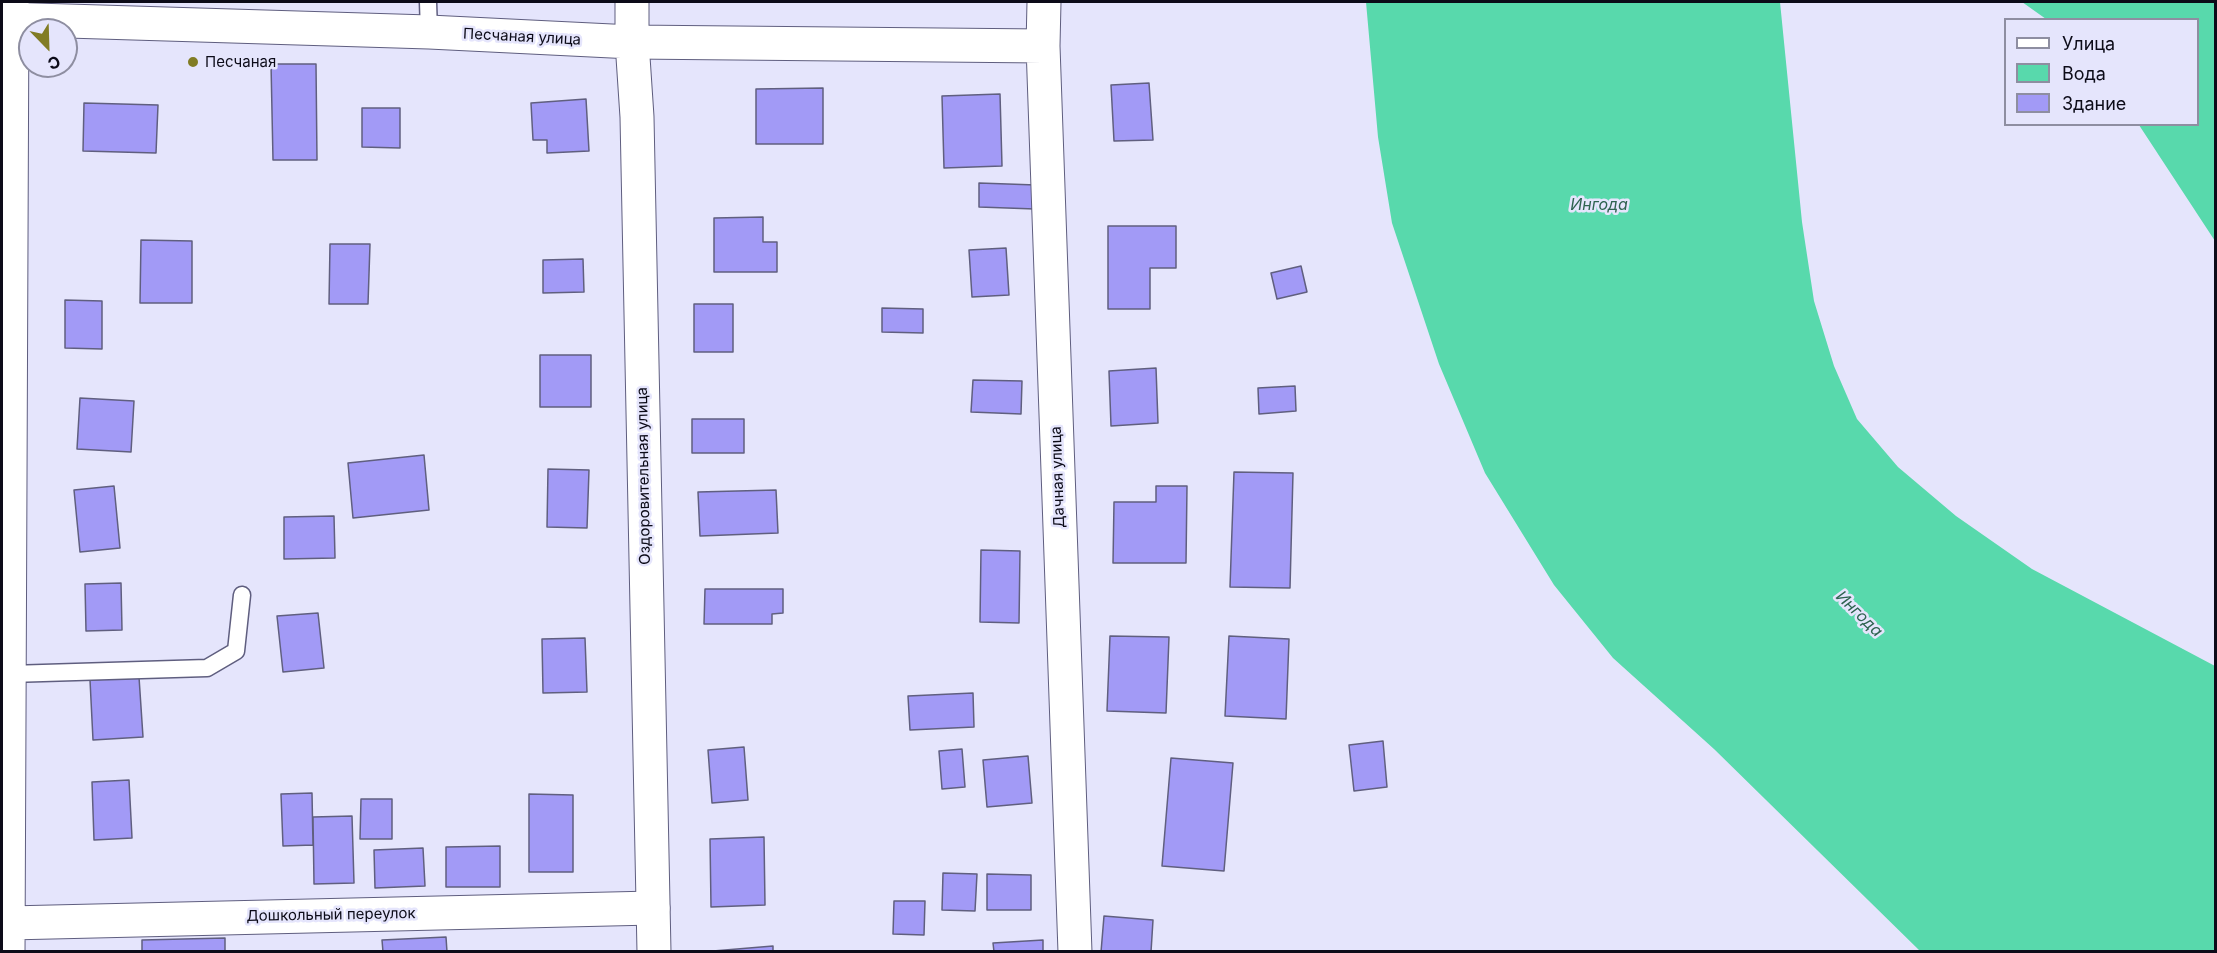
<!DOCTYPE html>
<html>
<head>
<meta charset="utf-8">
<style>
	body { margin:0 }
	#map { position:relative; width:2217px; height:953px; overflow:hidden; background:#e5e5fc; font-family:Inter,sans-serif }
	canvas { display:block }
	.frame { position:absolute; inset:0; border:3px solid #0c0b18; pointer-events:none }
	.legend { position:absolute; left:2004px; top:18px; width:195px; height:108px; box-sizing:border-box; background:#e5e5fc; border:2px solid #8e8ea1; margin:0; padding:8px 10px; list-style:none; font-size:18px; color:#0c0b18 }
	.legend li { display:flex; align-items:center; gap:12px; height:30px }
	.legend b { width:30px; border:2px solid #8e8ea1 }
	.north { position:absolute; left:18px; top:18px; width:60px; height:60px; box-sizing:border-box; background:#e5e5fc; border:2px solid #8e8ea1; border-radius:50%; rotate:157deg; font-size:16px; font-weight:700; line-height:24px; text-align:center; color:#0c0b18 }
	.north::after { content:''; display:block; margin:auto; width:21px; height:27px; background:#817c24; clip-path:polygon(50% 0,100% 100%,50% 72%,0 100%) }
</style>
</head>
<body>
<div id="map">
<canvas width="2217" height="953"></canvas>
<div class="frame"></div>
<ul class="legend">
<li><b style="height:8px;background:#fff"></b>Улица</li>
<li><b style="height:16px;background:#58d9ac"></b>Вода</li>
<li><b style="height:16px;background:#a29af6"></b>Здание</li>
</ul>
<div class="north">С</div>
</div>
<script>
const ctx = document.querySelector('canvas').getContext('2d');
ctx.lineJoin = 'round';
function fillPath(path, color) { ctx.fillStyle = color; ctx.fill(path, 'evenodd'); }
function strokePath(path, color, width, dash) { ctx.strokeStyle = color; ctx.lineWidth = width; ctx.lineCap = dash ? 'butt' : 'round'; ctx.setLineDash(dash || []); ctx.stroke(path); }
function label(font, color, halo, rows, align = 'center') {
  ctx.font = font + ' Inter,sans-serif'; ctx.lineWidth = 5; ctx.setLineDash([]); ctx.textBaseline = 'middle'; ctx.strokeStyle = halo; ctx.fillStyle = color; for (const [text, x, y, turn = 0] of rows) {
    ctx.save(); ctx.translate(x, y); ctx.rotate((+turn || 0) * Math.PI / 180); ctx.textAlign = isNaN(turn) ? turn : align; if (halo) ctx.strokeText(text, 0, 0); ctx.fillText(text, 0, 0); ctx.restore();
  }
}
const water = new Path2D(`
	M 1366,2 L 1780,2 L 1802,222 L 1814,301 L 1834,366 L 1857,419 L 1898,467 L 1956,516 L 2032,569 L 2215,666 L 2215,951 L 1920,951 L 1714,749 L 1613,658 L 1554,585 L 1485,473 L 1439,364 L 1392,223 L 1378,137 Z
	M 2022,2 L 2215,2 L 2215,241 L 2139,125 L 2198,124 L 2198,20 L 2046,19 Z`);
const building = new Path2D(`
	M 271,64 L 316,64 L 317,160 L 273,160 Z
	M 1149,83 L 1153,140 L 1114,141 L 1111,85 Z
	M 823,88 L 823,144 L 756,144 L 756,89 Z
	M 1000,94 L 1002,166 L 944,168 L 942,96 Z
	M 586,99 L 589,151 L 547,153 L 547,140 L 533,140 L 531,103 Z
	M 84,103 L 158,105 L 156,153 L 83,151 Z
	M 362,108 L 400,108 L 400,148 L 362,147 Z
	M 979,183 L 1036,185 L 1035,209 L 979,207 Z
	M 763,217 L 763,242 L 777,242 L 777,272 L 714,272 L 714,218 Z
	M 1108,226 L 1176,226 L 1176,268 L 1150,268 L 1150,309 L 1108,309 Z
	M 141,240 L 192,241 L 192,303 L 140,303 Z
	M 330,244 L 370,244 L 368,304 L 329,304 Z
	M 1006,248 L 1009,295 L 972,297 L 969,250 Z
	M 583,259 L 584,292 L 543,293 L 543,260 Z
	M 1301,266 L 1307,292 L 1277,299 L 1271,273 Z
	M 65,300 L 102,301 L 102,349 L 65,348 Z
	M 694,304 L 733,304 L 733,352 L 694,352 Z
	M 882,308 L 923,309 L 923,333 L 882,332 Z
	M 540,355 L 591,355 L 591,407 L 540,407 Z
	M 1156,368 L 1158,423 L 1111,426 L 1109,371 Z
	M 973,380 L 1022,381 L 1021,414 L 971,412 Z
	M 1295,386 L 1296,411 L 1259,414 L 1258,388 Z
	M 80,398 L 134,401 L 131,452 L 77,449 Z
	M 692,419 L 744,419 L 744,453 L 692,453 Z
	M 424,455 L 429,510 L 353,518 L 348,463 Z
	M 548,469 L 589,470 L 587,528 L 547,527 Z
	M 1234,472 L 1293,473 L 1290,588 L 1230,587 Z
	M 114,486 L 120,548 L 80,552 L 74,490 Z
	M 1156,486 L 1187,486 L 1186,563 L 1113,563 L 1114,502 L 1156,502 Z
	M 776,490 L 778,533 L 700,536 L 698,492 Z
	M 334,516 L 335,558 L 284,559 L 284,517 Z
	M 981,550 L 1020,551 L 1019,623 L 980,622 Z
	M 121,583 L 122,630 L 86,631 L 85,584 Z
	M 705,589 L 783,589 L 783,613 L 772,614 L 772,624 L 704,624 Z
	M 318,613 L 324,668 L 283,672 L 277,616 Z
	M 1110,636 L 1169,637 L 1166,713 L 1107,711 Z
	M 1229,636 L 1289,639 L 1286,719 L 1225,716 Z
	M 585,638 L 587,692 L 543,693 L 542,639 Z
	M 139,677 L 143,737 L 93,740 L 90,680 Z
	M 973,693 L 974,727 L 910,730 L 908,696 Z
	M 1383,741 L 1387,787 L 1354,791 L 1349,745 Z
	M 744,747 L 748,800 L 712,803 L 708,750 Z
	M 962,749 L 965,787 L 942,789 L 939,751 Z
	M 1028,756 L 1032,803 L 987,807 L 983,760 Z
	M 1171,758 L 1233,763 L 1224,871 L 1162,866 Z
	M 129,780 L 132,838 L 94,840 L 92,782 Z
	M 312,793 L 313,845 L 283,846 L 281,794 Z
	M 529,794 L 573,795 L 573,872 L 529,872 Z
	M 361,799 L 392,799 L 392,839 L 360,839 Z
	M 352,816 L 354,883 L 314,884 L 313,817 Z
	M 764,837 L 765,905 L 711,907 L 710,839 Z
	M 500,846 L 500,887 L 446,887 L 446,847 Z
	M 423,848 L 425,886 L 375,888 L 374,850 Z
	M 943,873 L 977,874 L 975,911 L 942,910 Z
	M 987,874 L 1031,875 L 1031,910 L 987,910 Z
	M 894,901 L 925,901 L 924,935 L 893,934 Z
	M 1104,916 L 1153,920 L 1151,952 L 1101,952 Z
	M 446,937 L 447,952 L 383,952 L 382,940 Z
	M 225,938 L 225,952 L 142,952 L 142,940 Z
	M 1043,940 L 1043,952 L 994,952 L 993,943 Z
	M 773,946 L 773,952 L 713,952 L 713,951 Z`);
const service = new Path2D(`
	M 428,2 L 429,32
	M 10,674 L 207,668 L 236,651 L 242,595`);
const minor = new Path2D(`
	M 632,2 L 632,42 L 1043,46
	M 1044,2 L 1043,46 L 1075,952
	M 9,923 L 653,908
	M 8,952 L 12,2`);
const tertiary = new Path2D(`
	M 2,19 L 429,32 L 632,42 L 637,117 L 654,952`);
const markers = [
	[193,62,6,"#817c24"]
];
const streetNames = [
	["Песчаная улица",522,37,3],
	["Оздоровительная улица",644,476,-91],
	["Дачная улица",1058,477,-92],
	["Дошкольный переулок",331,915,-1]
];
const poiNames = [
	["Песчаная",205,62]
];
const waterNames = [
	["Ингода",1599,205],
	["Ингода",1859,614,44]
];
fillPath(water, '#58d9ac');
fillPath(building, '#a29af6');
strokePath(building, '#605f7f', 1.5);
strokePath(service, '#5f5e7f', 19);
strokePath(minor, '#5f5e7f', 35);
strokePath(tertiary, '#5f5e7f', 35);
strokePath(service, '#fff', 16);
strokePath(minor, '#fff', 33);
strokePath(tertiary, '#fff', 33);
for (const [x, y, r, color] of markers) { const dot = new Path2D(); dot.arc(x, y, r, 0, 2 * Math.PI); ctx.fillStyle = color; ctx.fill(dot); strokePath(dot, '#e5e5fc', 2); }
label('15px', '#0c0b18', '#e5e5fc', streetNames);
label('15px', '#0c0b18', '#e5e5fc', poiNames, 'left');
label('italic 16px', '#2f6350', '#e5e5fc', waterNames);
</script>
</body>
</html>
